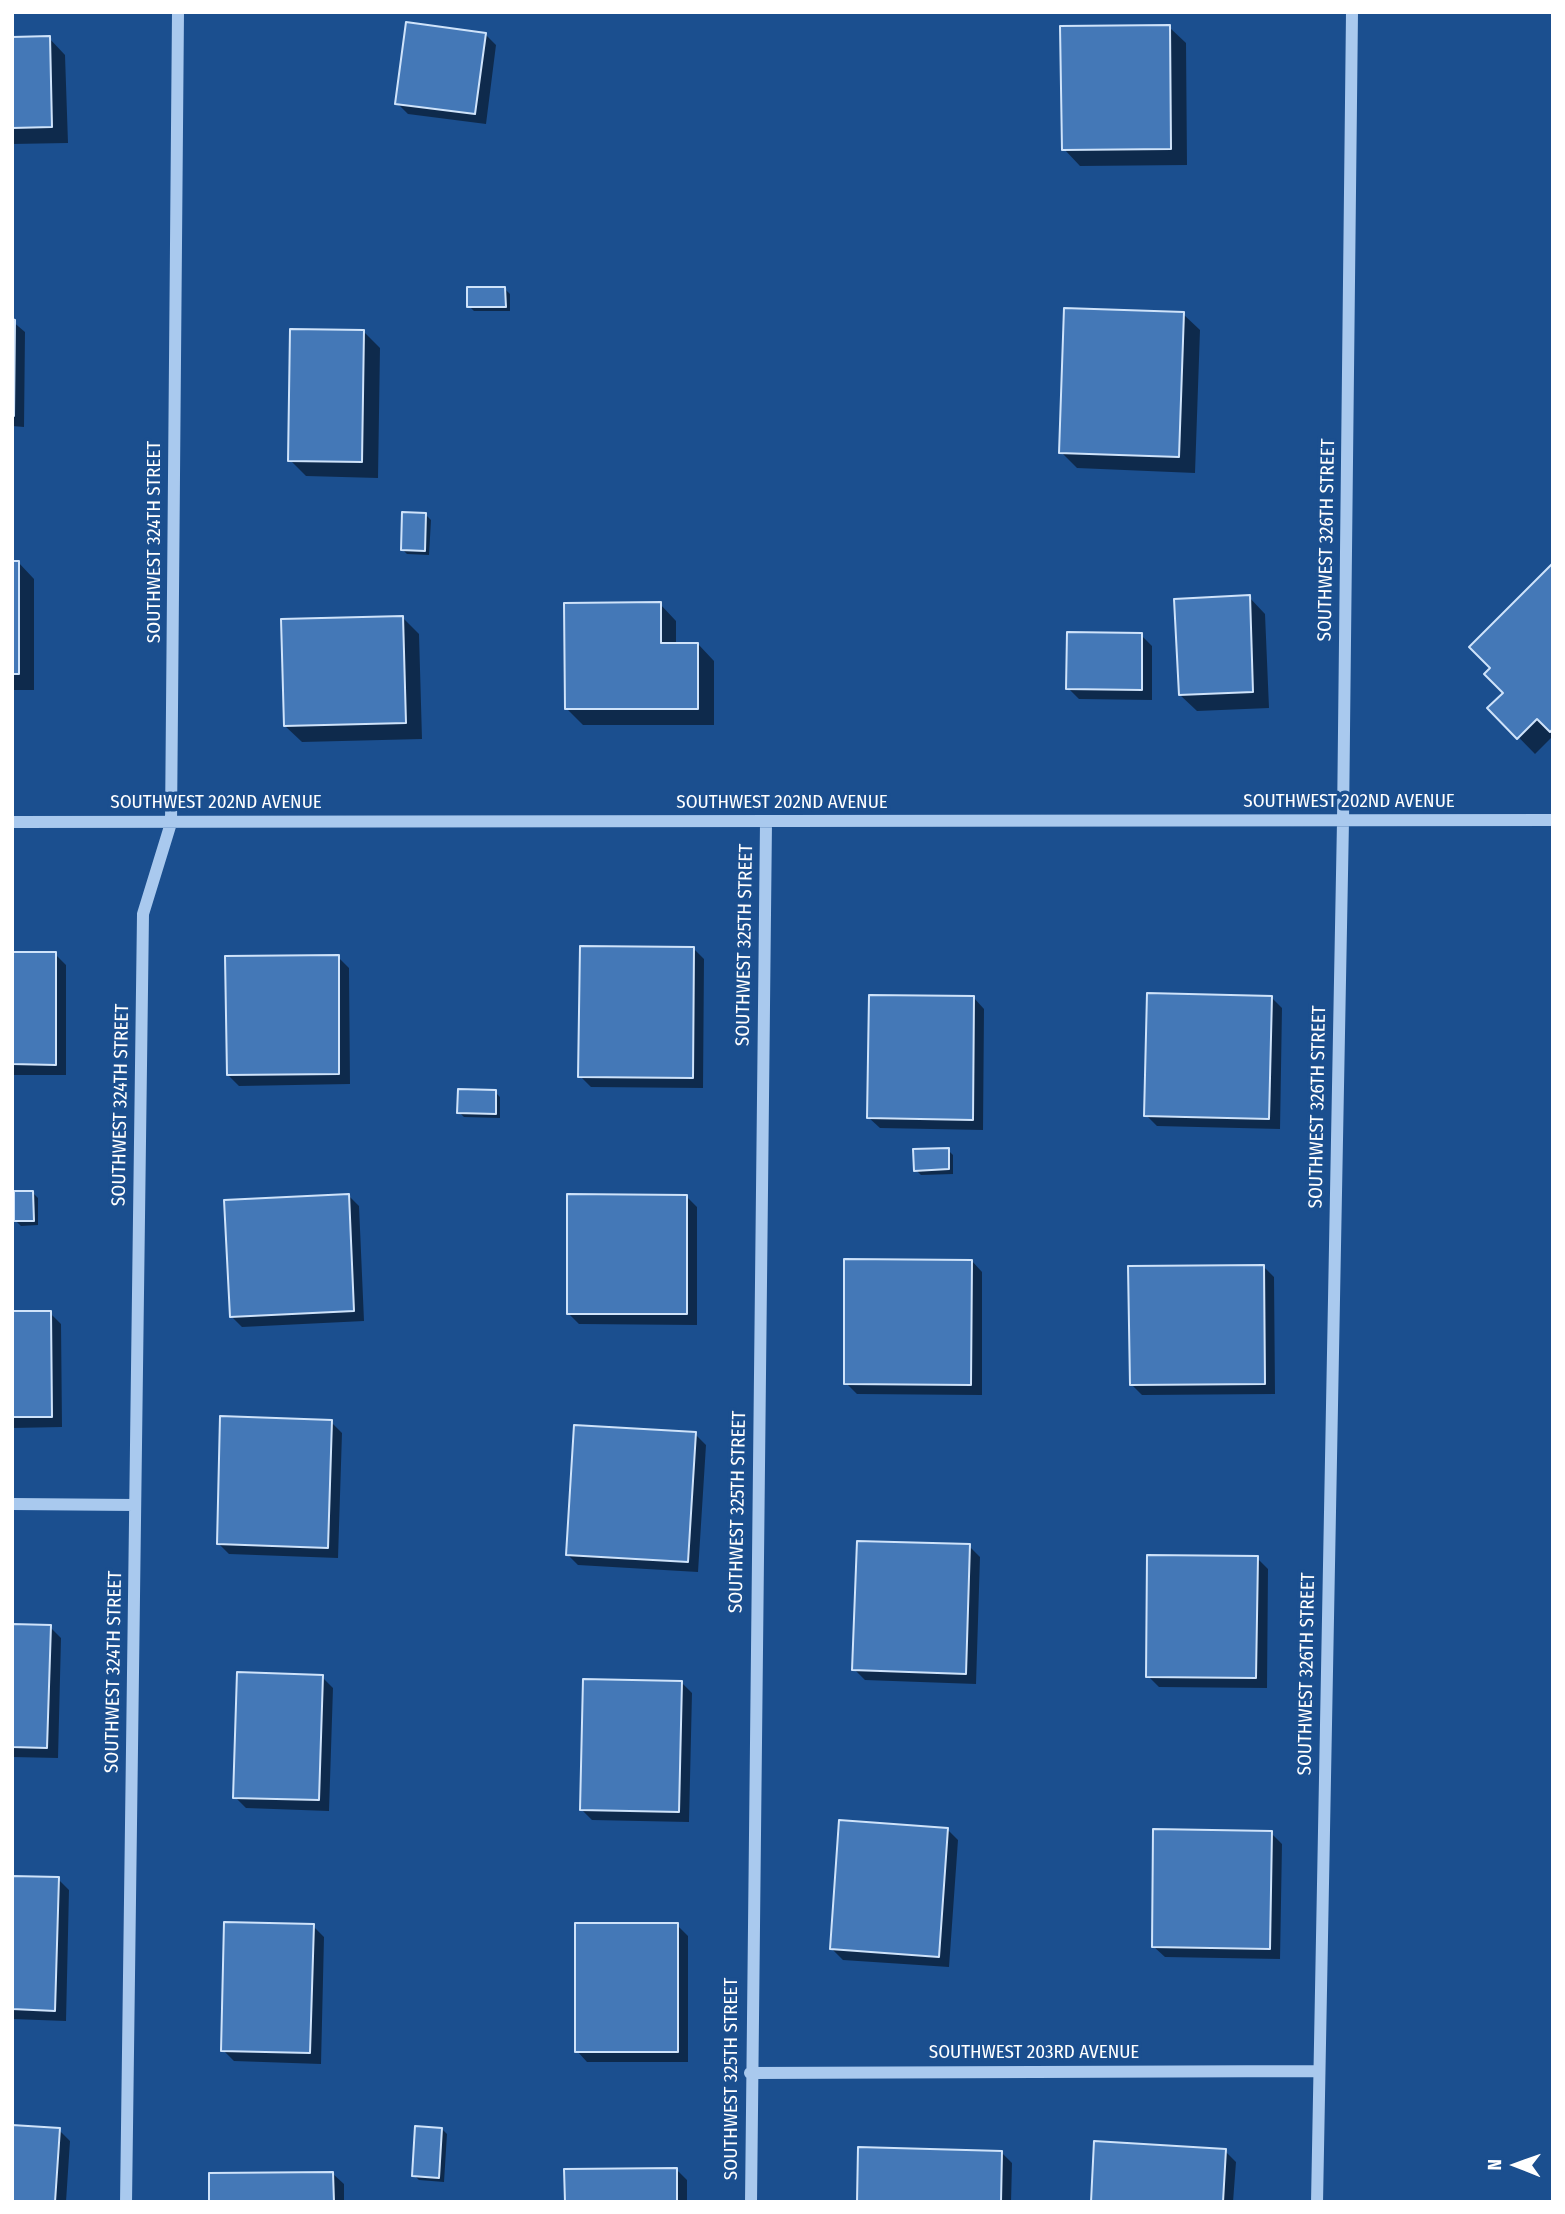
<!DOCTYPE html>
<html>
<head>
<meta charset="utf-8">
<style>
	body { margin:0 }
	#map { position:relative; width:1565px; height:2214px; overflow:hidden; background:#1b4f8f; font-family:"Fira Sans Condensed",sans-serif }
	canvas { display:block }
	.frame { position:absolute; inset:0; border:14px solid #fff; pointer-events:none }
	.north { position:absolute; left:1481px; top:2130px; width:70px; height:70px; -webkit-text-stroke:5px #1b4f8f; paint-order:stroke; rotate:271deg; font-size:19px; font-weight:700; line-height:28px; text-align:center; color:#fff }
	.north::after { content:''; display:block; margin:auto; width:24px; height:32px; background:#fff; clip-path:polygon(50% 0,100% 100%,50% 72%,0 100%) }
</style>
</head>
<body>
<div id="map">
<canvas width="1565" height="2214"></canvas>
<div class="frame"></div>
<div class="north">N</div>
</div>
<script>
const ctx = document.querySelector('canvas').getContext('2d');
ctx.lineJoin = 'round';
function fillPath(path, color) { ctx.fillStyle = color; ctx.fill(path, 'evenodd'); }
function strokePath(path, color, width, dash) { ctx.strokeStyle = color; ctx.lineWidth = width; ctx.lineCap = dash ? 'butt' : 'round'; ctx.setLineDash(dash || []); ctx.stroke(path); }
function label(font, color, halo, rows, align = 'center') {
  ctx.font = font + ' "Fira Sans Condensed",sans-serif'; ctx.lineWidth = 7; ctx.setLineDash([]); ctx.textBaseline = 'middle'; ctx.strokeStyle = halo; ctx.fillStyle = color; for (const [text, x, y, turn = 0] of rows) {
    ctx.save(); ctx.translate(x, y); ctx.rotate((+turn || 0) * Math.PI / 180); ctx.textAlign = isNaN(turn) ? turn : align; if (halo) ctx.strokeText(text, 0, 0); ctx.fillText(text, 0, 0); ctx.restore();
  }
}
const shadow = new Path2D(`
	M 1169,27 L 1186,43 L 1187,165 L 1080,166 L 1064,149 Z
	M 485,34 L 496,45 L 486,124 L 408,114 L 397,103 Z
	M 49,38 L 65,55 L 68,143 L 12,144 L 12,39 Z
	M 505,289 L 510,294 L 510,311 L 474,311 L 469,306 Z
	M 1183,314 L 1200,330 L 1195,473 L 1077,468 L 1061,452 Z
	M 12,321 L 25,332 L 24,427 L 12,426 Z
	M 364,332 L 380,348 L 378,478 L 306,476 L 290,460 Z
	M 426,515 L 431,520 L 429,555 L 407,554 L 402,549 Z
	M 12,562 L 18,562 L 34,579 L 34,690 L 12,690 Z
	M 1553,565 L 1553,736 L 1535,754 L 1490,708 L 1505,693 Z
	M 1249,597 L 1265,614 L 1269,708 L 1197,711 L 1180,695 Z
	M 660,604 L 676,621 L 676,644 L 698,644 L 714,661 L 714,725 L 583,725 L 566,708 Z
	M 403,618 L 419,634 L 422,739 L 302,742 L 285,726 Z
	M 1141,635 L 1152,646 L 1152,700 L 1079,699 L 1068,688 Z
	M 693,948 L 704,959 L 703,1088 L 591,1087 L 580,1076 Z
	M 12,954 L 55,954 L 66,965 L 66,1075 L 12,1075 Z
	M 338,957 L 349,968 L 350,1084 L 239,1086 L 228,1075 Z
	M 1271,997 L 1282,1008 L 1280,1129 L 1157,1126 L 1146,1115 Z
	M 974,998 L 984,1009 L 983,1130 L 880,1128 L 869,1118 Z
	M 495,1092 L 500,1097 L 500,1118 L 464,1117 L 459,1112 Z
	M 948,1150 L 953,1155 L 953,1174 L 921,1175 L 916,1170 Z
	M 33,1193 L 38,1198 L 38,1225 L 21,1226 L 16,1221 Z
	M 348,1195 L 359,1206 L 364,1321 L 242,1327 L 231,1316 Z
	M 687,1197 L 697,1207 L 697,1325 L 579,1324 L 568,1313 Z
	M 972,1261 L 982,1272 L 982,1395 L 857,1394 L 846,1383 Z
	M 1263,1266 L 1274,1277 L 1275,1394 L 1142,1395 L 1131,1384 Z
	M 12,1313 L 50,1313 L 61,1324 L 62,1427 L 12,1428 Z
	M 331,1422 L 342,1433 L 338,1558 L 229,1554 L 218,1543 Z
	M 695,1434 L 706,1445 L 698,1572 L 578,1565 L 567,1554 Z
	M 969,1546 L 980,1557 L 976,1684 L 865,1680 L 854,1669 Z
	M 1257,1558 L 1268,1569 L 1267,1688 L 1159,1687 L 1148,1676 Z
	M 12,1626 L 50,1627 L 61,1638 L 58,1758 L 12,1757 Z
	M 322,1677 L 333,1688 L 329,1811 L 246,1808 L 235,1797 Z
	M 681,1682 L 692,1693 L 689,1822 L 592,1820 L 581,1809 Z
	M 947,1829 L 958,1840 L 949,1967 L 843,1960 L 832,1949 Z
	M 1271,1833 L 1282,1844 L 1280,1959 L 1165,1957 L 1154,1947 Z
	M 12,1878 L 58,1879 L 69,1890 L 66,2021 L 12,2019 Z
	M 677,1925 L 688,1936 L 688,2062 L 587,2062 L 577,2051 Z
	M 313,1926 L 324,1937 L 321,2064 L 234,2061 L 223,2050 Z
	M 442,2129 L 447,2134 L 444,2182 L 419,2180 L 414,2175 Z
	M 59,2130 L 70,2141 L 66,2202 L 12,2202 Z
	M 1225,2151 L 1236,2162 L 1233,2202 L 1092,2202 Z
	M 1001,2152 L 1012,2163 L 1011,2202 L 858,2202 Z
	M 676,2169 L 687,2180 L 687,2202 L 566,2202 Z
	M 333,2174 L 344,2184 L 344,2202 L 211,2202 Z`);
const building = new Path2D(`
	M 406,22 L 486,33 L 475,114 L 395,104 Z
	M 1170,25 L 1171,149 L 1062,150 L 1060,26 Z
	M 50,36 L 52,127 L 12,128 L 12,37 Z
	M 467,287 L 505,287 L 506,307 L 467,307 Z
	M 1064,308 L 1184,312 L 1179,457 L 1059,453 Z
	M 12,319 L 15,320 L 14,416 L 12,416 Z
	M 290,329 L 364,330 L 362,462 L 288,461 Z
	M 402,512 L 426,513 L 425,551 L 401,550 Z
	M 12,561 L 19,561 L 19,674 L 12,674 Z
	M 1553,563 L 1553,729 L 1550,732 L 1537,719 L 1517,739 L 1487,708 L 1503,693 L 1484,674 L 1490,668 L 1469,647 Z
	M 1250,595 L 1253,692 L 1179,695 L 1174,599 Z
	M 661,602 L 661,643 L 698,643 L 698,709 L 565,709 L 564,603 Z
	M 403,616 L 406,723 L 284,726 L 281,619 Z
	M 1067,632 L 1142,633 L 1142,690 L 1066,689 Z
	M 580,946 L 694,947 L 693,1078 L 578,1077 Z
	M 12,952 L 56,952 L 56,1065 L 12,1064 Z
	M 339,955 L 339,1074 L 227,1075 L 225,956 Z
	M 1147,993 L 1272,996 L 1269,1119 L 1144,1116 Z
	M 869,995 L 974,996 L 973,1120 L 867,1118 Z
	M 458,1089 L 496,1090 L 496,1114 L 457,1113 Z
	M 949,1148 L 949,1169 L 914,1171 L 913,1149 Z
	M 14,1191 L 33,1191 L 34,1221 L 14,1221 Z
	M 349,1194 L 354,1311 L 230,1317 L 224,1200 Z
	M 567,1194 L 687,1195 L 687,1314 L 567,1314 Z
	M 844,1259 L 972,1260 L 971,1385 L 844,1384 Z
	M 1264,1265 L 1265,1384 L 1130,1385 L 1128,1266 Z
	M 12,1311 L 51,1311 L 52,1417 L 12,1417 Z
	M 220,1416 L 332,1420 L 328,1548 L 217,1544 Z
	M 574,1425 L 696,1432 L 688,1562 L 566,1555 Z
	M 857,1541 L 970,1544 L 966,1674 L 852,1670 Z
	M 1147,1555 L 1258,1556 L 1256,1678 L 1146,1677 Z
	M 12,1624 L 51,1625 L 47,1748 L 12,1747 Z
	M 237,1672 L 323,1675 L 319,1800 L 233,1798 Z
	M 583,1679 L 682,1681 L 679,1812 L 580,1810 Z
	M 839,1820 L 948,1828 L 939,1957 L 830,1949 Z
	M 1153,1829 L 1272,1831 L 1270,1949 L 1152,1947 Z
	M 12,1876 L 59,1877 L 55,2011 L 12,2009 Z
	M 224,1922 L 314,1924 L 310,2053 L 221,2051 Z
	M 575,1923 L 678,1923 L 678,2052 L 575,2052 Z
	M 12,2125 L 60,2128 L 55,2202 L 12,2202 Z
	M 415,2126 L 442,2128 L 439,2178 L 412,2176 Z
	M 1094,2141 L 1226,2149 L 1223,2202 L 1091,2202 Z
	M 858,2147 L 1002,2151 L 1001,2202 L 857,2202 Z
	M 677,2168 L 677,2202 L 565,2202 L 564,2169 Z
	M 333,2172 L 334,2202 L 209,2202 L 209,2173 Z`);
const minor = new Path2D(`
	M 12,822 L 1553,820
	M 12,1504 L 135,1505
	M 750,2073 L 1318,2071
	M 126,2202 L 143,914 L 171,823 L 178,12
	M 751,2202 L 766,822
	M 1317,2202 L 1343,821 L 1352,12`);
const streetNames = [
	["SOUTHWEST 326TH STREET",1327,540,-89],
	["SOUTHWEST 324TH STREET",155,542,-90],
	["SOUTHWEST 202ND AVENUE",1349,802],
	["SOUTHWEST 202ND AVENUE",216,803],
	["SOUTHWEST 202ND AVENUE",782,803],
	["SOUTHWEST 325TH STREET",745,945,-89],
	["SOUTHWEST 324TH STREET",121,1105,-89],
	["SOUTHWEST 326TH STREET",1318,1107,-89],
	["SOUTHWEST 325TH STREET",738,1512,-89],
	["SOUTHWEST 324TH STREET",114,1672,-89],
	["SOUTHWEST 326TH STREET",1307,1674,-89],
	["SOUTHWEST 203RD AVENUE",1034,2053],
	["SOUTHWEST 325TH STREET",732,2079,-90]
];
fillPath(shadow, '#0007');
fillPath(building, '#4478b7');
strokePath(building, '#cfe3fa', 2);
strokePath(minor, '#a9c9ee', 12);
label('19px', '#fff', '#1b4f8f', streetNames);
</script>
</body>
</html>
